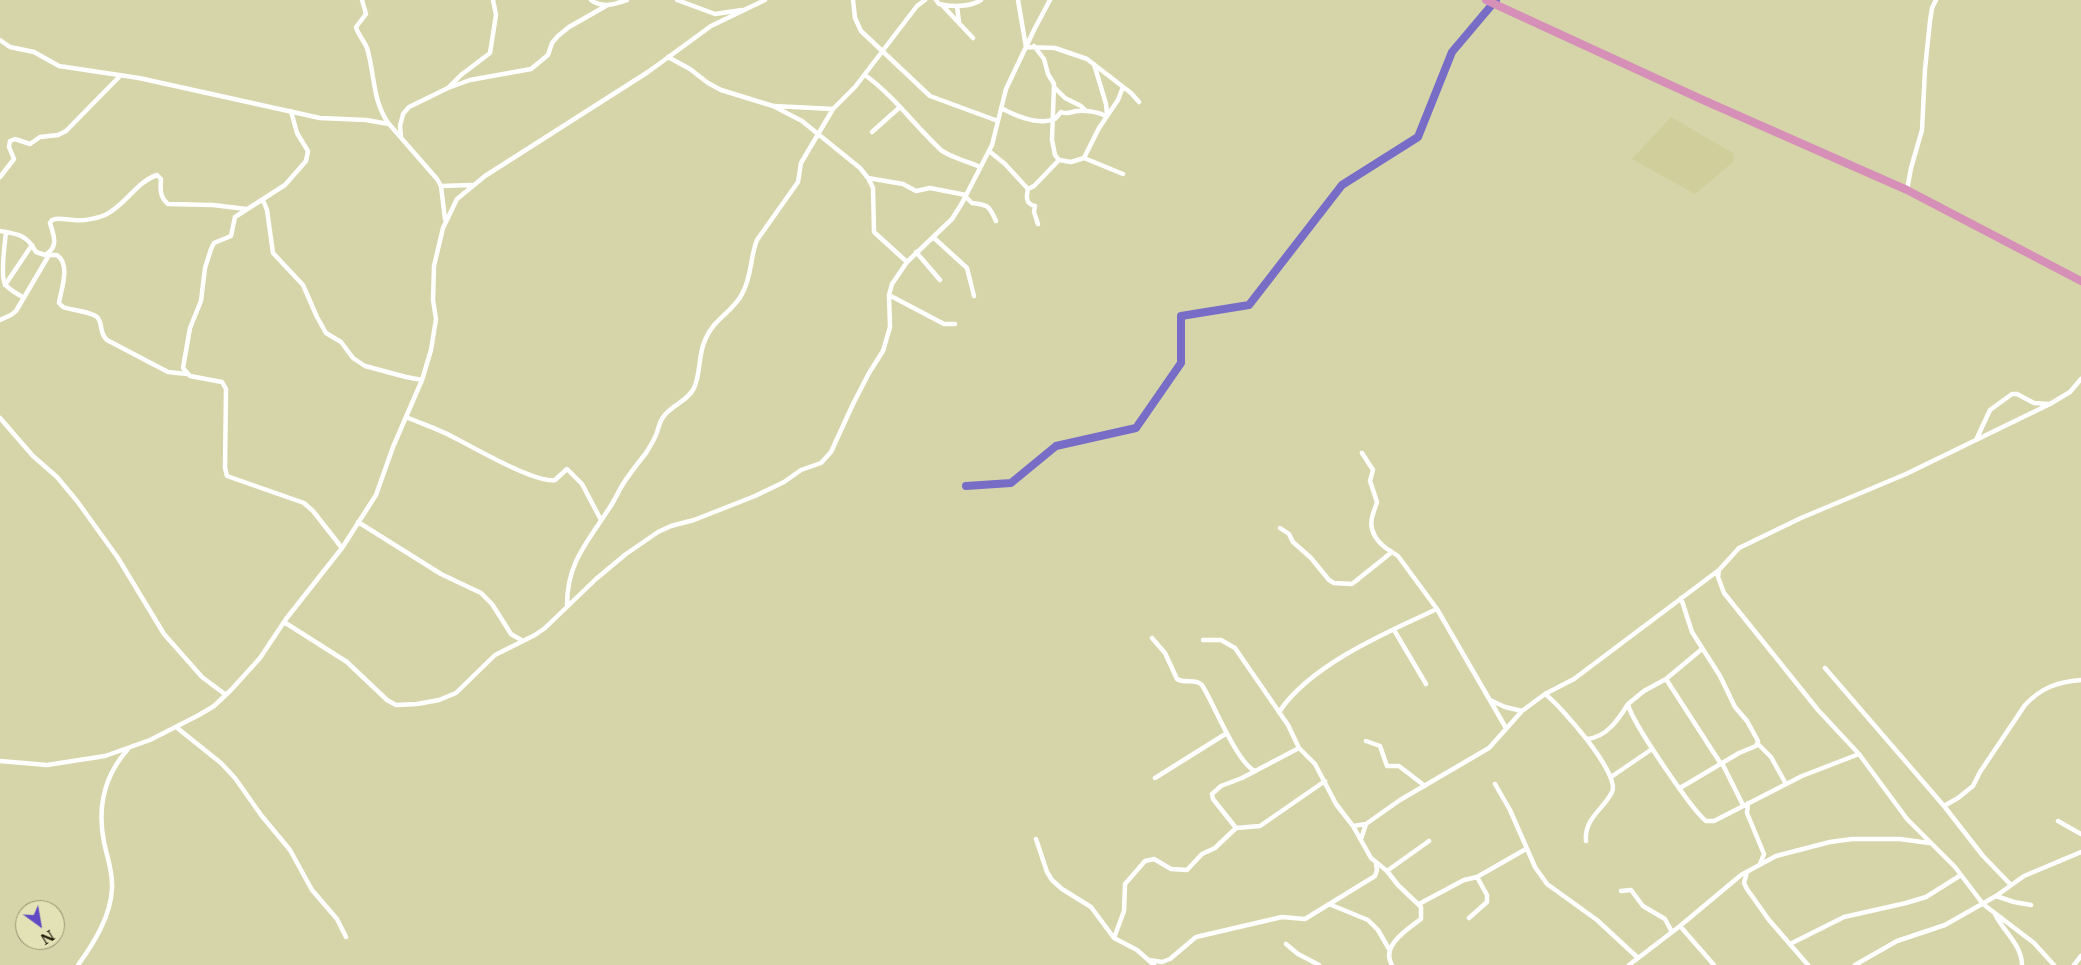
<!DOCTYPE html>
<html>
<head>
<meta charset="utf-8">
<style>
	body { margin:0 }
	#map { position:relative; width:2081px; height:965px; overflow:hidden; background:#d6d5a9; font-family:"Libre Baskerville",serif }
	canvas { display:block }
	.north { position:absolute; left:15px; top:900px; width:50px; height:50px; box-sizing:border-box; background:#e3e2b6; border:1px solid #939271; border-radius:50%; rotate:148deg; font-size:14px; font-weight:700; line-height:20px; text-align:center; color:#1a1909 }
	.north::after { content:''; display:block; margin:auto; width:18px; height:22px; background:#604ac3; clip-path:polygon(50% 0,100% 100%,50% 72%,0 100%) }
</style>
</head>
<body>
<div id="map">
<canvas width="2081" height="965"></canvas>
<div class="north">N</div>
</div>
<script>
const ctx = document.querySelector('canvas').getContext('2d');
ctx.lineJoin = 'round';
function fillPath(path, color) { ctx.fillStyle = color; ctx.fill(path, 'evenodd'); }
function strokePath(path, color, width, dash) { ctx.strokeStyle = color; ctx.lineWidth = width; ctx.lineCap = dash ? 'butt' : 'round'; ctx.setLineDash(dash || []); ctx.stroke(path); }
const built = new Path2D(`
	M 1671,117 L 1733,153 L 1734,161 L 1695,194 L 1632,159 Z`);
const river = new Path2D(`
	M 966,486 L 1011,483 L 1056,446 L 1136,428 L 1181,363 L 1181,316 L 1249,305 L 1342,185 L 1418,137 L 1452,52 L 1496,0`);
const minor = new Path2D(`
	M 362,0 L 366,14 L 356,27 C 358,35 364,40 367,48 C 375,74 372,101 389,124
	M 591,0 C 603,9 614,4 627,0
	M 677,0 L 715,14 L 742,10
	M 853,0 L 855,18 L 861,31 L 930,96 L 998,121
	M 936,0 L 939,4 C 952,7 970,7 981,0
	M 1018,0 L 1026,47
	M 942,5 L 973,38
	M 957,6 L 959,22
	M 0,40 L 10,47 L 34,52 L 59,66 L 139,78 L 320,118 L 366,120 L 389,124 L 437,179 L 441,186 L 445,219
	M 1034,46 L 1044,59 L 1048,74 L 1054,84 L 1052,140 L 1055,155 L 1059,160
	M 1027,47 L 1055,48 L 1087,59 L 1131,93 L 1139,102
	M 668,57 L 690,69 L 708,83 L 721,90 L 773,106 L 802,121 L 860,168 L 868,178 L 873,188 L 874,232 L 907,262
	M 1094,64 L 1106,104 L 1107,115
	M 865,75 C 894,96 915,126 941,150 C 949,157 970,162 980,167
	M 449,87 L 461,75 L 490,53 L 496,15 L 493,0
	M 1055,88 L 1065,98 L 1081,106 L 1086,111
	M 774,106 L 833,109
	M 1001,108 C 1016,116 1038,126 1055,119 L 1061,112 C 1067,115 1070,112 1077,111 C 1086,110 1098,112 1106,116
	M 291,111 L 297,133 L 308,151 L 306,161 L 285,185 L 235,217 L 231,236 L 214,243 L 211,249 L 205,268 L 201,301 L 190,328 L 183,368 L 190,376 L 222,382 L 226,389 L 225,468 L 227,476 L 304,503 L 313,511 L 342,548
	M 872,132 L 900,107
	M 401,137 L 400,126 L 403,114 L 409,107 L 448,88 L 470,80 L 531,69 L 548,55 L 552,43 L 558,36 L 569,27 L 606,6
	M 989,151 L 1005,164 L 1028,189 L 1034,186 L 1059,160 L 1071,162 L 1084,158 L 1123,174
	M 1084,158 L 1099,128 L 1118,100 L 1123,87
	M 0,177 L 14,159 L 9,147 L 10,141 L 15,139 L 30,144 L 40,137 L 58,135 L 66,131 L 120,76
	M 868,178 L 903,184 L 916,191 L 930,188 L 966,195
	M 441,186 L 472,185
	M 1028,189 C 1026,198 1026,204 1035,206 L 1034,212 L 1038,224
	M 1907,190 L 1911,168 L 1922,130 L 1925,69 L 1930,21 L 1932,8 L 1936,0
	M 965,196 L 972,203 C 989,205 989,206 996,221
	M 263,200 L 267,210 L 273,253 L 303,285 L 317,317 L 326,333 L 341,342 L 353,358 L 365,366 L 406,377 L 422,380
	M 0,231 C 19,234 27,235 36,252 L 45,255 C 59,247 54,236 50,223 L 52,220 C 59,217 66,220 74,220 C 83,221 96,219 105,215 C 125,206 136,182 157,175 L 161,179 C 160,190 160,197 168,204 L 213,205 L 246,209
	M 6,232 C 5,242 0,276 5,284 C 9,290 18,294 24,298
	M 933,237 L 967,268 L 974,296
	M 916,252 L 940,280
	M 46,255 L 57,255 C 71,265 61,289 59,303 L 63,307 C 70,310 94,312 98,318 C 103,325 99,333 107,340 L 168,372 L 187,374
	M 5,285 L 32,245
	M 889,295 L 944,324 L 955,324
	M 0,320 L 11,315 L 16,311 L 49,255
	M 406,417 C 422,424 438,429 453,437 C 473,447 536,484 555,480 L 567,469 L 582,484 L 601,520
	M 0,418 L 33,456 L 57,477 L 77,501 L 118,558 L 164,634 L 202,677 L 226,695
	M 1976,440 L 1990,410 L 2012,394 L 2017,394 L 2034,403 L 2049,404
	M 1362,453 L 1373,470 L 1370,481 L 1377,502 C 1376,506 1374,510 1373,514 C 1367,531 1378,544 1392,552
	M 358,522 L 441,574 L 481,593 L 492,604 L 511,634 L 523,641
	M 1280,528 L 1289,534 L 1293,542 L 1311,558 L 1329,580 L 1334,583 L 1352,584 L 1392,552 L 1398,556 L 1437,609 L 1506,728
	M 567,605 C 567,563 587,543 608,510 C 614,502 618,492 623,484 C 630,473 638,463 646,453 C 649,448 653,442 655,437 C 659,430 658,423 664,416 C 672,405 688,401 694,388 C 701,373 698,355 705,340 C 714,318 733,312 742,294 C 752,277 750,257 757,240 L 798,182 L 801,163 L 833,109 L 855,87 L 917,6 L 925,0
	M 284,622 L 347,662 L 387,700 L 396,705 L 417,704 L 439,700 L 456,693 L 495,655 L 535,635 L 545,628 L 596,579 L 626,554 L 658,532 L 671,526 L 694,520 L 755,496 L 784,482 L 801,470 L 821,463 L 831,452 L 853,404 L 869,373 L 883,351 L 890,327 L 889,295 L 892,284 L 907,262 L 952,219 L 962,203 L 992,145 L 1006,89 L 1035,28 L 1050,0
	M 1394,630 L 1426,684
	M 1152,638 L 1165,653 L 1177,679 C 1185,684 1195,678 1202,685 C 1214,704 1237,763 1255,771
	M 1203,640 L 1221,640 L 1235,648 L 1288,725 L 1299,748 L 1315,764 L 1336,804 L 1353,826 L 1371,858 L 1387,871 L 1398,885 L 1421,907 L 1421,919 C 1408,929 1380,946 1392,965
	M 1702,649 L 1666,679 L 1644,691 L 1628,704 C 1631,721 1692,810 1706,821 L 1714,821 L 1802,776 L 1859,754
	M 1825,668 L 1944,806 L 1983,856 L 2011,885
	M 1666,679 L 1721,764
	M 1545,694 C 1560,705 1621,774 1612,792 C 1604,809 1584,818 1586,841
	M 1490,700 L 1505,707 L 1522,711
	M 1279,712 C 1310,665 1387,632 1437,609
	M 176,727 L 221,763 L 235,778 L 261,815 L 290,850 L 312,890 L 337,919 L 346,937
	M 1587,739 C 1607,737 1618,720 1628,704
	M 1366,741 L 1380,746 L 1387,766 L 1399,766 L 1425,786
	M 1758,744 L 1771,757 L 1786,784
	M 0,761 L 47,765 L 105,756 L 150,740 L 199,715 L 214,706 L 231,690 L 260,658 L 286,619 L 342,548 L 376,495 L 393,447 L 422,380 L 431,350 L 436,319 L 433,300 L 434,266 L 443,228 L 457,199 L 485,176 L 648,72 L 711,26 L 765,0
	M 1722,763 L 1743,805
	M 1611,777 L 1652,749
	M 1155,778 L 1227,733
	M 1495,784 L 1510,810 L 1535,867 L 1547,884 L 1597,920 L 1638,958
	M 1680,788 L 1739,753 L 1756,746 L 1758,741 L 1747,721 L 1735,707 L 1720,676 L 1692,632 L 1681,598
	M 1748,803 L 1747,813 L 1764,854 L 1760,864
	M 1944,806 L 1958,798 L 1973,786 L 1980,772 L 2025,705 C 2042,687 2058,682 2081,680
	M 2058,821 L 2081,834
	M 1353,826 L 1366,824 L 1400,800 L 1489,748 L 1522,711 L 1545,694 L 1574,679 L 1719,570
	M 1236,828 L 1213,799 L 1212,794 L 1221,786 L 1242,778 L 1299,748
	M 1036,839 L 1047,872 L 1052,880 L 1062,889 L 1091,907 L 1114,938 L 1137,950 L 1154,965
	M 1361,839 L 1366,824
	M 1387,871 L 1429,841
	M 1747,872 L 1744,883 L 1747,889 L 1769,920 L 1808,965
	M 1621,891 L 1631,890 L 1643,906 L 1665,919 L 1672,932
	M 1996,896 L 2014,902 L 2031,905
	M 1329,904 L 1368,920 L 1378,930 L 1389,949
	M 1419,904 L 1464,880 L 1477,877 L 1526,849
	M 1995,914 C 2003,931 2022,945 2022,965
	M 1469,918 L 1487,902 L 1487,895 L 1477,877
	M 1680,926 L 1714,965
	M 1114,938 L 1124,911 L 1125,884 L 1145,861 L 1154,859 L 1171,869 L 1187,870 L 1202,854 L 1215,848 L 1236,828 L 1260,826 L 1325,781
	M 1286,944 L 1298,954 L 1319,965
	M 1790,944 L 1844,917 L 1906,903 L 1926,897 L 1961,875
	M 1149,960 L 1162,962 L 1170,959 L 1196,937 L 1282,917 L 1305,919 L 1375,876 L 1377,870 L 1376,864
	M 78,965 C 94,943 111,916 112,888 C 113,872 107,857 104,842 C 97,807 104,776 128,749
	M 1629,965 L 1680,926 L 1741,875 L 1776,856 L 1830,842 L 1852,839 L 1900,839 L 1929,843
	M 1855,965 L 1897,941 L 1945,925 L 1996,896 L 2024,876 L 2081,852
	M 2054,965 L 2034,943 L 1983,904 L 1955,867 L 1907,819 L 1859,754 L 1818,710 L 1724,593 L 1718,577 L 1719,570 L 1739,548 L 1801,518 L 1906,474 L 2050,404 L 2070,392 L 2081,379
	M 2074,965 L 2081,956`);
const trunk = new Path2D(`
	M 1486,0 L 1703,100 L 1907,190 L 2081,281`);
fillPath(built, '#d0ce9a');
strokePath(river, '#776dc7', 8);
strokePath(minor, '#fff', 4.5);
strokePath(trunk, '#d68fb7', 8);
</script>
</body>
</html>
